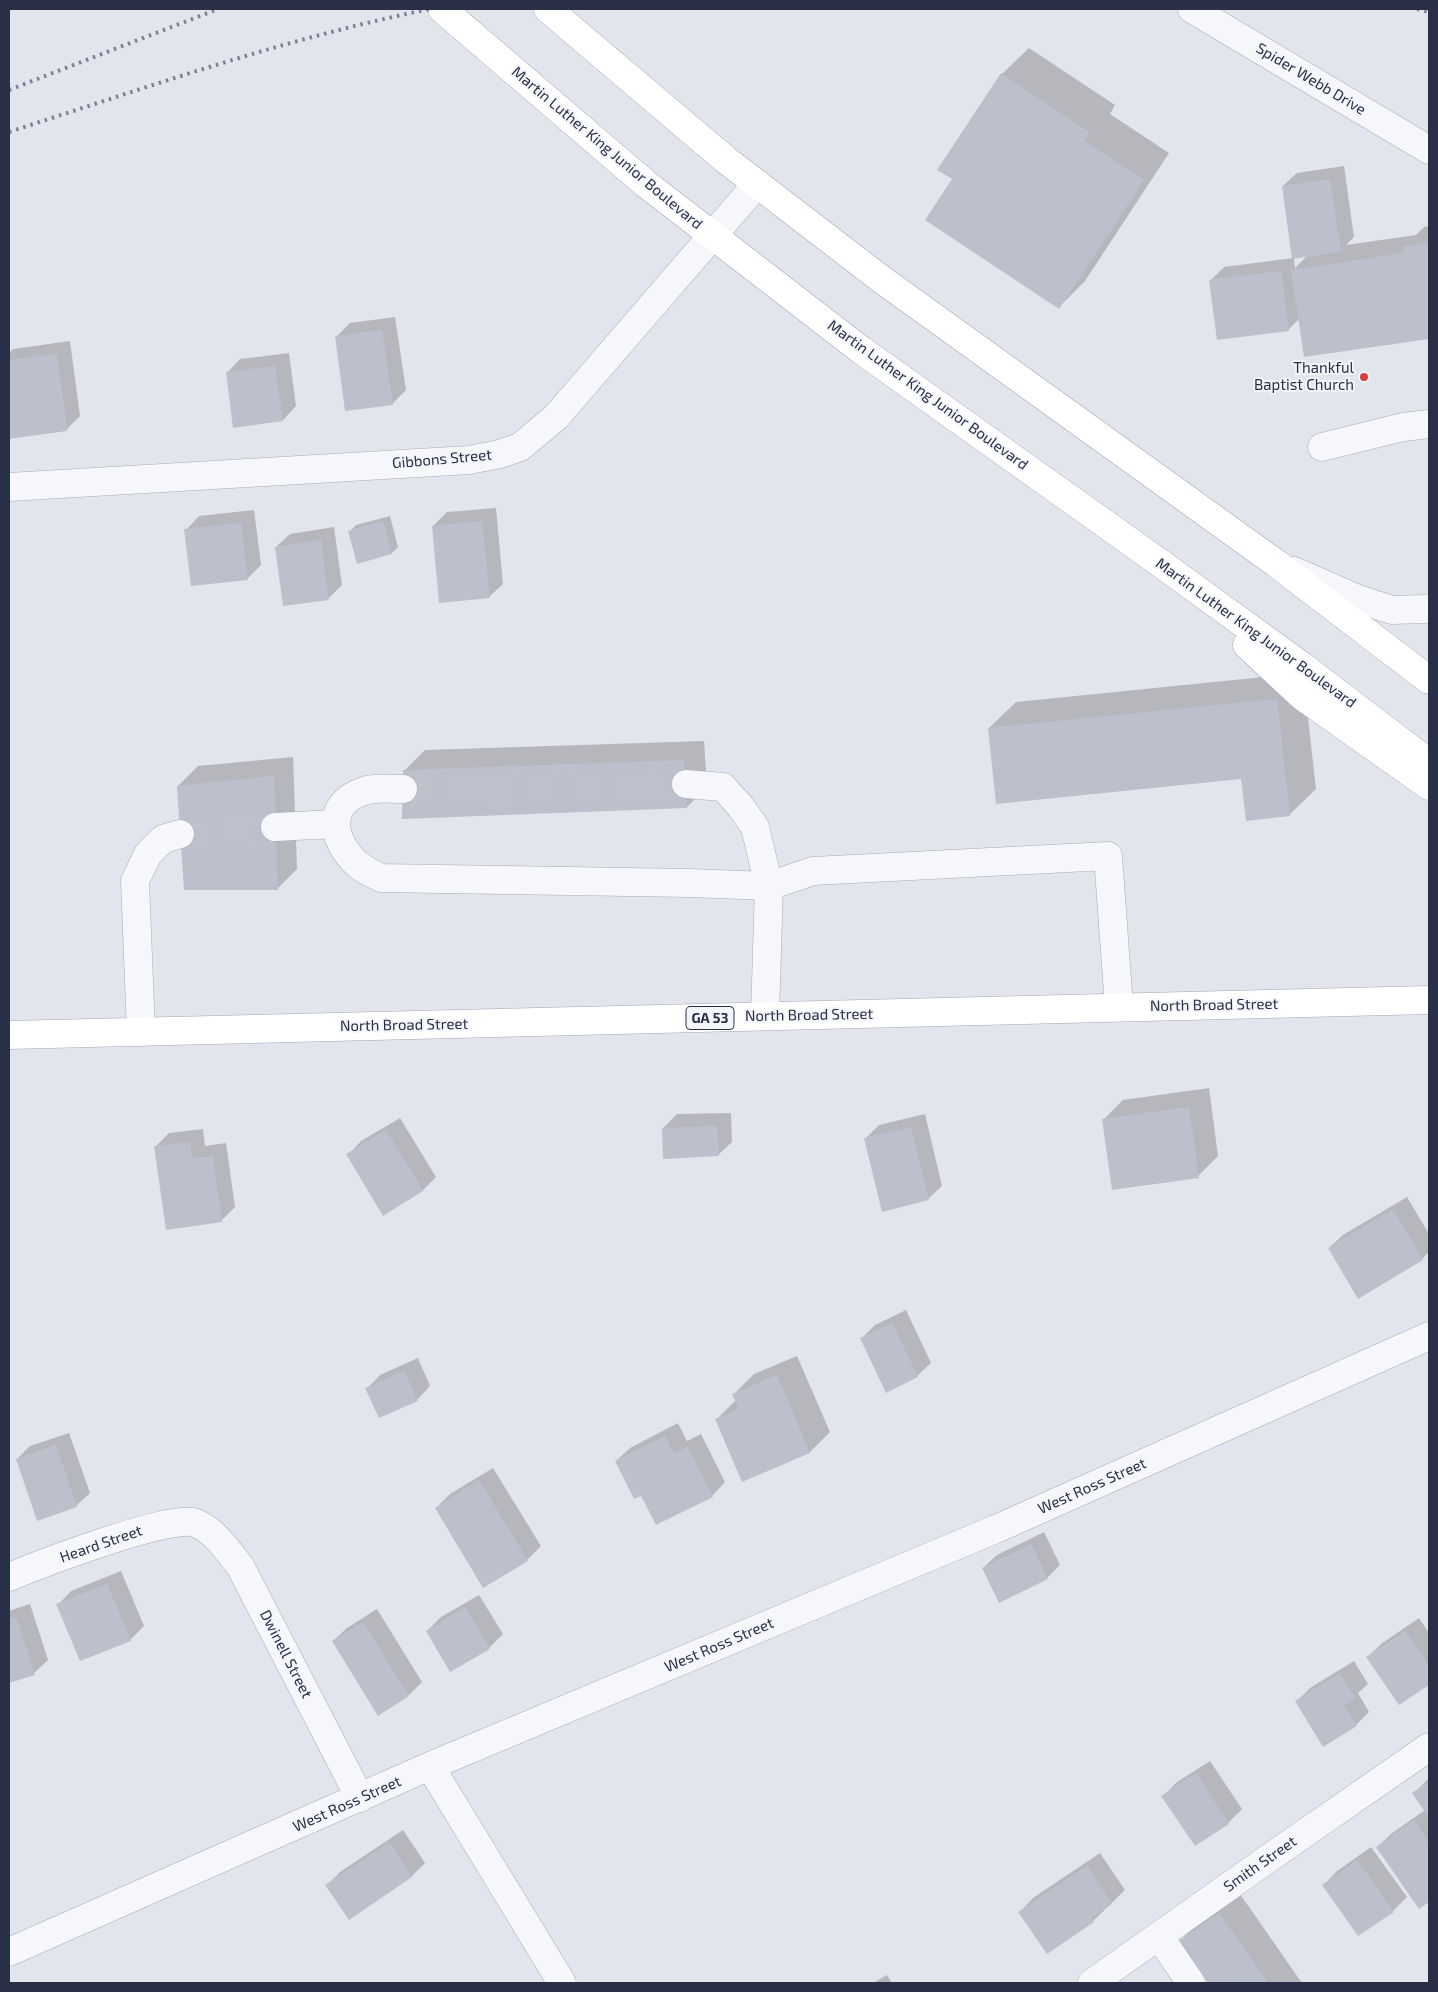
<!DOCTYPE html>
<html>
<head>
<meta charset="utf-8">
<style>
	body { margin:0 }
	#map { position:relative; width:1438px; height:1992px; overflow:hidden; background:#e3e5ec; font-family:"Exo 2",sans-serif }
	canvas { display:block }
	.frame { position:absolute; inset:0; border:10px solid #282f47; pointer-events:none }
</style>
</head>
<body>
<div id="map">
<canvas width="1438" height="1992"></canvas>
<div class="frame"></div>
</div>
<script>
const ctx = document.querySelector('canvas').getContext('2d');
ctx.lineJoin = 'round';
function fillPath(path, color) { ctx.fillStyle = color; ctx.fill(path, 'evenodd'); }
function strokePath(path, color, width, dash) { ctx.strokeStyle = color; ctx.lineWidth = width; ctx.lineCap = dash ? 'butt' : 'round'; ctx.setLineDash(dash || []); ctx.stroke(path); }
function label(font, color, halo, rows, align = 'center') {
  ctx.font = font + ' "Exo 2",sans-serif'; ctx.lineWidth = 4; ctx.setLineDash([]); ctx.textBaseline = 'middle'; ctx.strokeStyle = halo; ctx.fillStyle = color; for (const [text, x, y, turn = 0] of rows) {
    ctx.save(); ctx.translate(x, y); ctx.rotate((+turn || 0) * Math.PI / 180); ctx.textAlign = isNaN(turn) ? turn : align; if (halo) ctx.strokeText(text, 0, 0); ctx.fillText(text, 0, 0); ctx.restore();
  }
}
const shadow = new Path2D(`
	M 1029,48 L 1115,105 L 1110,114 L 1169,153 L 1085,281 L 1058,308 L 953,179 L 1002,74 Z
	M 1344,166 L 1354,237 L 1346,245 L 1416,235 L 1424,227 L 1429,226 L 1429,338 L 1305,356 L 1300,318 L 1288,330 L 1211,280 L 1224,267 L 1293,258 L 1283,186 L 1297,173 ZM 1307,256 L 1295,268 L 1294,258 Z
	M 395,317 L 406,390 L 392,404 L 336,337 L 350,323 Z
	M 70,341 L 80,416 L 66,430 L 10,437 L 9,353 L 13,349 Z
	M 289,353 L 296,406 L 283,420 L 227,373 L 240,359 Z
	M 496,508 L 503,584 L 489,597 L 433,526 L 447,512 Z
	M 254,510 L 261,565 L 247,579 L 186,530 L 199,516 Z
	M 390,516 L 398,547 L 392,553 L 349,532 L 356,525 Z
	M 334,527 L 342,585 L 329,598 L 276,547 L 290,534 Z
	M 1303,673 L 1316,789 L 1289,815 L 1242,778 L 989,728 L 1016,702 Z
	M 704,741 L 707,787 L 687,807 L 404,771 L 425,750 Z
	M 293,757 L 297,869 L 277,889 L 178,786 L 198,766 Z
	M 1209,1088 L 1218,1156 L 1198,1176 L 1103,1120 L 1123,1100 Z
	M 731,1113 L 732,1142 L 718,1155 L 663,1128 L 677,1114 Z
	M 925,1114 L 942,1186 L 928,1199 L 866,1138 L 879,1125 Z
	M 400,1118 L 436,1177 L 422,1191 L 348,1155 L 361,1141 Z
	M 203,1129 L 205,1146 L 226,1143 L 235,1207 L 221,1221 L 155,1147 L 169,1133 Z
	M 1407,1197 L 1429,1234 L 1429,1252 L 1422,1259 L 1358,1297 L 1329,1248 L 1343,1235 Z
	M 906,1310 L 931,1363 L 917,1376 L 862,1338 L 875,1325 Z
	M 797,1356 L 830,1432 L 810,1452 L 717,1419 L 736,1400 L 734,1394 L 754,1374 Z
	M 418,1358 L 430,1386 L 417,1400 L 367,1389 L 380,1375 Z
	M 678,1423 L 687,1441 L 701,1434 L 725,1482 L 712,1496 L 642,1494 L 616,1461 L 630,1448 Z
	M 69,1433 L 90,1493 L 76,1506 L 17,1459 L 30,1446 Z
	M 493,1468 L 541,1546 L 527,1560 L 483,1587 L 436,1508 L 450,1494 Z
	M 1044,1532 L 1060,1565 L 1047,1578 L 983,1568 L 997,1555 Z
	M 121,1571 L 144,1626 L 130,1640 L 58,1605 L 71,1591 Z
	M 479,1595 L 503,1634 L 489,1648 L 450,1671 L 427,1631 L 441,1617 Z
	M 30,1604 L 48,1660 L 34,1673 L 9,1682 L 9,1611 Z
	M 377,1609 L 422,1682 L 409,1695 L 333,1641 L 347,1628 Z
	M 1419,1618 L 1429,1633 L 1429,1683 L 1400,1704 L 1368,1657 L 1381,1644 Z
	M 1354,1661 L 1368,1684 L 1358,1693 L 1369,1712 L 1356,1725 L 1297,1701 L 1310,1688 Z
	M 1210,1761 L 1242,1809 L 1228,1823 L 1196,1845 L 1163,1796 L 1177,1782 Z
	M 1429,1778 L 1429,1900 L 1419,1907 L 1377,1847 L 1391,1834 L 1425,1810 L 1414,1793 Z
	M 403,1830 L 425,1863 L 412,1876 L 349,1918 L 327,1885 L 340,1872 Z
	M 1371,1847 L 1407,1897 L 1393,1911 L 1324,1885 L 1337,1871 Z
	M 1100,1853 L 1125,1890 L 1093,1921 L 1020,1912 L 1033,1898 Z
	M 1240,1894 L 1302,1983 L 1209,1983 L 1180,1941 L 1200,1921 Z
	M 887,1975 L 892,1983 L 873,1983 Z`);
const building = new Path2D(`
	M 1001,73 L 1089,132 L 1084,141 L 1144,180 L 1059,309 L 925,220 L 952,179 L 937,170 Z
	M 1330,179 L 1341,252 L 1292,259 L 1282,186 Z
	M 1429,242 L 1429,339 L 1304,357 L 1291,270 L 1404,253 L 1403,247 Z
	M 1281,271 L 1289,331 L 1217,340 L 1209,280 Z
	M 382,330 L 393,405 L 345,411 L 335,336 Z
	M 57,354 L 67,431 L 9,439 L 9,360 Z
	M 275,366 L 283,421 L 233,428 L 226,372 Z
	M 383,521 L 392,554 L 357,564 L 348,531 Z
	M 482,521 L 490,598 L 439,603 L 432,526 Z
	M 241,523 L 248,580 L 191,586 L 184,529 Z
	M 321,540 L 329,600 L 283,606 L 275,547 Z
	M 1277,699 L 1290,816 L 1246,821 L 1241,779 L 996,804 L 988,728 Z
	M 684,760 L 687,808 L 402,819 L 403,770 Z
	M 274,776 L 278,890 L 184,890 L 177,786 Z
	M 1189,1107 L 1199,1178 L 1112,1190 L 1102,1119 Z
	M 717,1126 L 719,1156 L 663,1159 L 662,1128 Z
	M 911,1127 L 929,1200 L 882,1212 L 864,1138 Z
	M 386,1130 L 423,1191 L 383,1216 L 346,1154 Z
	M 190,1142 L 192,1158 L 213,1156 L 222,1222 L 166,1230 L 154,1146 Z
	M 1393,1209 L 1423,1260 L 1358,1299 L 1328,1248 Z
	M 892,1323 L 918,1377 L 886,1393 L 860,1338 Z
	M 404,1371 L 418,1401 L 379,1418 L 365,1388 Z
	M 777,1375 L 810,1453 L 742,1482 L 715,1419 L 739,1409 L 732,1394 Z
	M 665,1436 L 674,1454 L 688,1447 L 713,1497 L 656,1525 L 641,1496 L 634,1499 L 615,1461 Z
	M 56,1445 L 77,1507 L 37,1521 L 16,1459 Z
	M 479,1480 L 528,1561 L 483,1588 L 435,1508 Z
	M 1031,1544 L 1048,1579 L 999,1603 L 982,1568 Z
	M 107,1584 L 131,1641 L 80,1661 L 56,1604 Z
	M 465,1607 L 490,1649 L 450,1672 L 426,1631 Z
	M 16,1617 L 35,1675 L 9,1683 L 9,1619 Z
	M 363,1622 L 409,1696 L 378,1716 L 332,1641 Z
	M 1405,1631 L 1429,1666 L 1429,1685 L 1399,1705 L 1366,1657 Z
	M 1340,1673 L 1355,1698 L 1344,1705 L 1357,1726 L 1323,1747 L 1295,1701 Z
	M 1196,1773 L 1229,1824 L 1195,1846 L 1161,1796 Z
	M 1429,1781 L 1429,1818 L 1412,1793 Z
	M 1414,1820 L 1429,1843 L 1429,1902 L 1419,1909 L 1376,1847 Z
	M 389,1842 L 412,1877 L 349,1920 L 325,1885 Z
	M 1357,1860 L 1394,1912 L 1358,1936 L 1322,1885 Z
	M 1087,1866 L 1112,1904 L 1091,1918 L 1094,1922 L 1047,1954 L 1018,1912 Z
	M 1219,1913 L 1268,1983 L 1208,1983 L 1179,1941 Z`);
const minorTunnel = new Path2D(`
	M 403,789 L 686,784
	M 180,834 L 275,827`);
const minor = new Path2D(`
	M 1192,9 L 1429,150
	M 1322,447 L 1403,427 L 1429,424
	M 9,487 L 469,460 L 500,454 L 520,447 L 556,417 L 757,184
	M 1294,571 L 1358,599 L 1392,610 L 1425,609 L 1429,608
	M 403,789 C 391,789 375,787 364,791 C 324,804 332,841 357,864 C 364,870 373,874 381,878 L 689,883 L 769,886 L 755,827 L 741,807 L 723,787 L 686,784
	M 275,827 L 335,824
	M 765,1016 L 769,886 L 813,871 L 1108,856 L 1119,1007
	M 141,1032 L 135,881 L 148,854 L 163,839 L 180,834
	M 9,1577 C 38,1565 172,1513 196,1523 C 216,1532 227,1550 240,1566 L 360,1798
	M 430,1766 L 562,1983
	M 1159,1936 L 1191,1983
	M 9,1952 L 430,1766 L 996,1529 L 1429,1336
	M 1092,1983 L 1272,1856 L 1429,1747`);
const major = new Path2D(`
	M 442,9 L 646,184 L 861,350 L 1160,563 L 1302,666 L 1429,763
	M 548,9 L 726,160 L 881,279 L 1277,564 L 1429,680
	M 1247,645 L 1302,696 L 1429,786
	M 9,1035 L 1429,1000`);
const rail = new Path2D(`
	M 1417,9 L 1429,12
	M 9,90 L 218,9
	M 9,132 C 148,87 286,38 430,9`);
const markers = [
	[1364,377,5,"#dd3c3d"]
];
const shields = [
	[710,1018,48]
];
const shieldNames = [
	["GA 53",710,1018]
];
const streetNames = [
	["Spider Webb Drive",1311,79,31],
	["Martin Luther King Junior Boulevard",607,148,40],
	["Martin Luther King Junior Boulevard",928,395,36],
	["Gibbons Street",442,459,-5],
	["Martin Luther King Junior Boulevard",1256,633,36],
	["North Broad Street",1214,1005,-1],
	["North Broad Street",809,1015,-1],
	["North Broad Street",404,1025,-1],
	["West Ross Street",1092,1486,-24],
	["Heard Street",101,1544,-19],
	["West Ross Street",719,1645,-23],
	["Dwinell Street",286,1654,63],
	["West Ross Street",347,1804,-24],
	["Smith Street",1260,1864,-35]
];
const poiNames = [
	["Thankful",1354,368],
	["Baptist Church",1354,385]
];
fillPath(shadow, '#0003');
fillPath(building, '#bcc0cd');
strokePath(minorTunnel, '#bec1cb', 28, [28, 14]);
strokePath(minor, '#a7abb7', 29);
strokePath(major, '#a1a7ba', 29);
strokePath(minor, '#f6f7fa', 28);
strokePath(major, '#fff', 28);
strokePath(rail, '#7a8198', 4, [2.5, 5]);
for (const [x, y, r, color] of markers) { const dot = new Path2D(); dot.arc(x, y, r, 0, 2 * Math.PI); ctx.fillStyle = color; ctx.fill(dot); strokePath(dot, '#f3f5f9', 2); }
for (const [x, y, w] of shields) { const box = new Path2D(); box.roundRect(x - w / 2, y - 11.5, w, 23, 4); ctx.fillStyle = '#f3f5f9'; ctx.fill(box); strokePath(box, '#282f47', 1); }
label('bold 14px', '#282f47', null, shieldNames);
label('15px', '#282f47', '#f3f5f9', streetNames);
label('15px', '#282f47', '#f3f5f9', poiNames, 'right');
</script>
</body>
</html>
